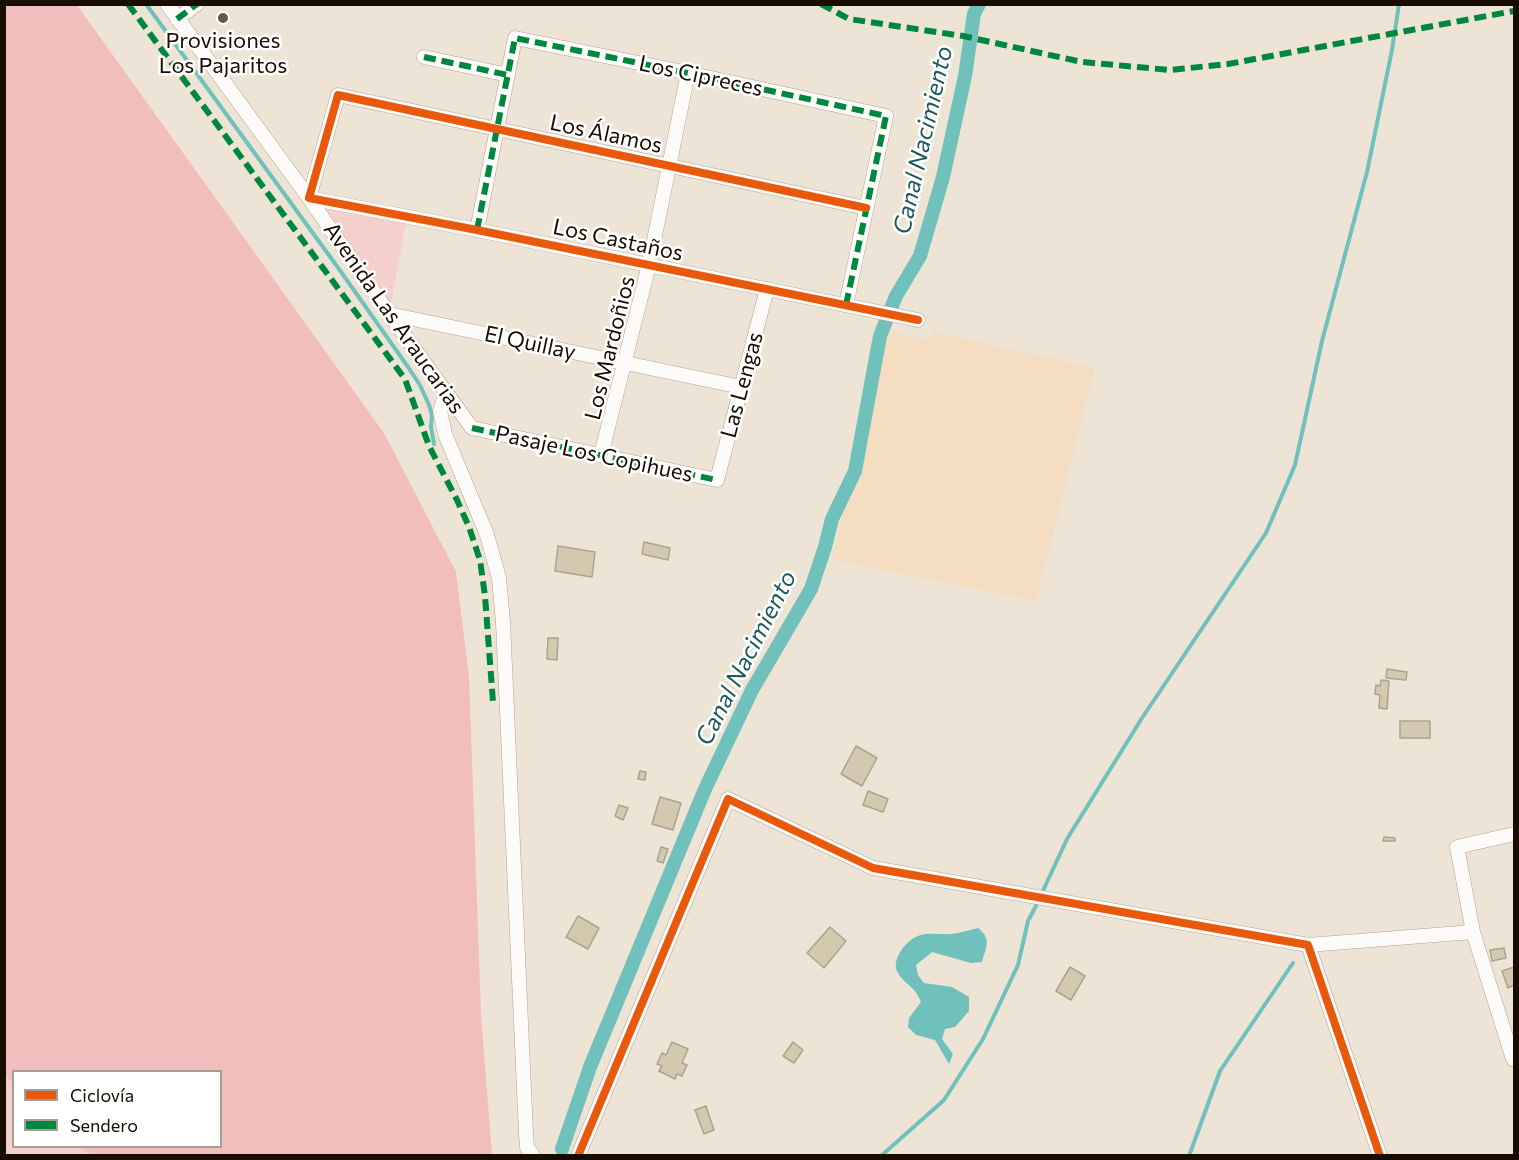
<!DOCTYPE html>
<html>
<head>
<meta charset="utf-8">
<style>
	body { margin:0 }
	#map { position:relative; width:1519px; height:1160px; overflow:hidden; background:#eee4d6; font-family:Commissioner,sans-serif }
	canvas { display:block }
	.frame { position:absolute; inset:0; border:6px solid #190c00; pointer-events:none }
	.legend { position:absolute; left:12px; top:1070px; width:210px; height:78px; box-sizing:border-box; background:#fff; border:2px solid #a39e99; margin:0; padding:8px 10px; list-style:none; font-size:18px; color:#190c00 }
	.legend li { display:flex; align-items:center; gap:12px; height:30px }
	.legend b { width:30px; border:2px solid #a39e99 }
</style>
</head>
<body>
<div id="map">
<canvas width="1519" height="1160"></canvas>
<div class="frame"></div>
<ul class="legend">
<li><b style="height:8px;background:#e8590c"></b>Ciclovía</li>
<li><b style="height:8px;background:#00873e"></b>Sendero</li>
</ul>
</div>
<script>
const ctx = document.querySelector('canvas').getContext('2d');
ctx.lineJoin = 'round';
function fillPath(path, color) { ctx.fillStyle = color; ctx.fill(path, 'evenodd'); }
function strokePath(path, color, width, dash) { ctx.strokeStyle = color; ctx.lineWidth = width; ctx.lineCap = dash ? 'butt' : 'round'; ctx.setLineDash(dash || []); ctx.stroke(path); }
function label(font, color, halo, rows, align = 'center') {
  ctx.font = font + ' Commissioner,sans-serif'; ctx.lineWidth = 5; ctx.setLineDash([]); ctx.textBaseline = 'middle'; ctx.strokeStyle = halo; ctx.fillStyle = color; for (const [text, x, y, turn = 0] of rows) {
    ctx.save(); ctx.translate(x, y); ctx.rotate((+turn || 0) * Math.PI / 180); ctx.textAlign = isNaN(turn) ? turn : align; if (halo) ctx.strokeText(text, 0, 0); ctx.fillText(text, 0, 0); ctx.restore();
  }
}
const built = new Path2D(`
	M 884,331 L 931,340 L 933,332 L 1095,368 L 1036,601 L 832,560 Z`);
const green = new Path2D(`
	M 321,205 L 406,222 L 391,304 Z
	M 4,1076 L 13,1084 L 14,1146 L 80,1147 L 90,1155 L 5,1155 Z`);
const forest = new Path2D(`
	M 4,5 L 77,5 L 384,433 L 456,572 L 469,677 L 481,1014 L 492,1155 L 90,1155 L 80,1147 L 220,1146 L 220,1072 L 14,1072 L 13,1084 L 5,1076 Z`);
const water = new Path2D(`
	M 978,928 C 992,939 986,947 982,962 L 971,963 L 932,952 L 916,965 L 918,975 L 924,983 L 952,987 L 969,997 L 969,1011 L 955,1027 L 945,1029 L 942,1039 L 953,1054 L 949,1064 L 935,1040 L 916,1035 L 908,1027 L 909,1018 L 921,1002 C 915,986 905,985 898,973 C 890,961 906,940 918,936 C 928,932 940,935 951,934 C 960,933 969,930 978,928 Z`);
const stream = new Path2D(`
	M 146,4 L 339,269 L 408,367 L 420,385 L 429,405 L 432,415 L 431,427 L 434,444
	M 1041,895 L 1067,839 L 1142,718 L 1266,533 L 1295,465 L 1322,341 L 1367,172 L 1392,50 L 1399,4
	M 881,1156 L 944,1100 L 983,1039 L 1018,965 L 1028,921 L 1038,902
	M 1189,1156 L 1220,1071 L 1293,963`);
const canal = new Path2D(`
	M 562,1149 L 590,1067 L 705,789 L 752,690 L 811,589 L 825,547 L 832,519 L 855,471 L 880,336 L 896,296 L 920,256 L 943,177 L 965,76 L 974,14 L 979,4`);
const building = new Path2D(`
	M 644,542 L 670,548 L 668,560 L 642,554 Z
	M 558,546 L 595,552 L 592,577 L 555,571 Z
	M 548,638 L 558,638 L 557,660 L 547,659 Z
	M 1387,669 L 1407,672 L 1406,680 L 1386,678 Z
	M 1381,680 L 1389,681 L 1387,709 L 1379,708 L 1380,695 L 1375,694 L 1376,685 L 1380,686 Z
	M 1400,721 L 1430,721 L 1430,738 L 1400,738 Z
	M 856,746 L 877,758 L 862,786 L 841,774 Z
	M 640,771 L 646,772 L 645,780 L 638,779 Z
	M 868,791 L 888,799 L 883,812 L 863,805 Z
	M 660,797 L 681,803 L 673,830 L 652,824 Z
	M 619,805 L 628,808 L 623,820 L 615,816 Z
	M 1384,837 L 1395,838 L 1395,841 L 1383,841 Z
	M 661,847 L 668,849 L 663,863 L 657,861 Z
	M 578,916 L 599,928 L 588,949 L 566,937 Z
	M 830,927 L 846,941 L 824,968 L 807,953 Z
	M 1504,948 L 1506,958 L 1492,961 L 1490,950 Z
	M 1070,967 L 1085,976 L 1071,1000 L 1056,991 Z
	M 1514,967 L 1514,985 L 1508,988 L 1502,971 Z
	M 672,1042 L 688,1049 L 682,1063 L 687,1065 L 682,1076 L 677,1074 L 675,1079 L 659,1071 L 662,1066 L 657,1064 L 662,1053 L 666,1055 Z
	M 793,1042 L 803,1050 L 794,1063 L 783,1056 Z
	M 706,1106 L 714,1130 L 704,1134 L 695,1110 Z`);
const minor = new Path2D(`
	M 167,4 L 309,198 L 389,314 L 472,428 L 717,480 L 767,289
	M 177,19 L 197,4
	M 424,57 L 508,75
	M 866,208 L 338,95 L 309,198 L 477,230 L 918,320
	M 477,230 L 515,38 L 688,73 L 886,116 L 846,305
	M 389,314 L 741,387
	M 446,393 L 440,411 L 445,434 L 487,535 L 499,578 L 503,622 L 526,1134 L 527,1147 L 533,1156
	M 601,455 L 649,265 L 688,73
	M 1473,932 L 1457,847 L 1514,834
	M 1308,945 L 1473,932 L 1513,1059
	M 578,1156 L 728,799 L 873,868 L 1308,945 L 1380,1156`);
const quiet = new Path2D(`
	M 128,4 L 405,379 L 429,446 L 457,500 L 469,527 L 480,560 L 485,596 L 493,702
	M 821,4 L 849,19 L 963,36 L 1082,62 L 1170,70 L 1228,64 L 1514,11
	M 177,19 L 197,4
	M 424,57 L 508,75
	M 477,230 L 515,38 L 688,73 L 886,116 L 846,305
	M 472,428 L 717,480`);
const cycleway = new Path2D(`
	M 866,208 L 338,95 L 309,198 L 477,230 L 918,320
	M 578,1156 L 728,799 L 873,868 L 1308,945 L 1380,1156`);
const markers = [
	[223,18,6,"#64584b"]
];
const poiNames = [
	["Provisiones",223,41],
	["Los Pajaritos",223,66]
];
const streetNames = [
	["Los Cipreces",701,76,12],
	["Los Álamos",606,134,12],
	["Los Castaños",618,240,12],
	["Avenida Las Araucarias",394,318,55],
	["El Quillay",530,343,12],
	["Los Mardoñios",610,348,-76],
	["Las Lengas",742,385,-75],
	["Pasaje Los Copihues",594,454,12]
];
const waterNames = [
	["Canal Nacimiento",923,140,-77],
	["Canal Nacimiento",746,658,-63]
];
fillPath(built, '#f4ddc1');
fillPath(green, '#f4cfcb');
fillPath(forest, '#f2bebc');
fillPath(water, '#70c0bb');
strokePath(stream, '#70c0bb', 4);
strokePath(canal, '#70c0bb', 14);
fillPath(building, '#d3c9af');
strokePath(building, '#aba38e', 1.5);
strokePath(minor, '#b1a491', 15);
strokePath(minor, '#fcfbf9', 14);
strokePath(quiet, '#00873e', 6, [12, 6]);
strokePath(cycleway, '#e8590c', 8);
for (const [x, y, r, color] of markers) { const dot = new Path2D(); dot.arc(x, y, r, 0, 2 * Math.PI); ctx.fillStyle = color; ctx.fill(dot); strokePath(dot, '#fff', 2); }
label('22px', '#190c00', '#fff', poiNames);
label('22px', '#190c00', '#fff', streetNames);
label('italic 24px', '#1b5b5a', '#fff', waterNames);
</script>
</body>
</html>
